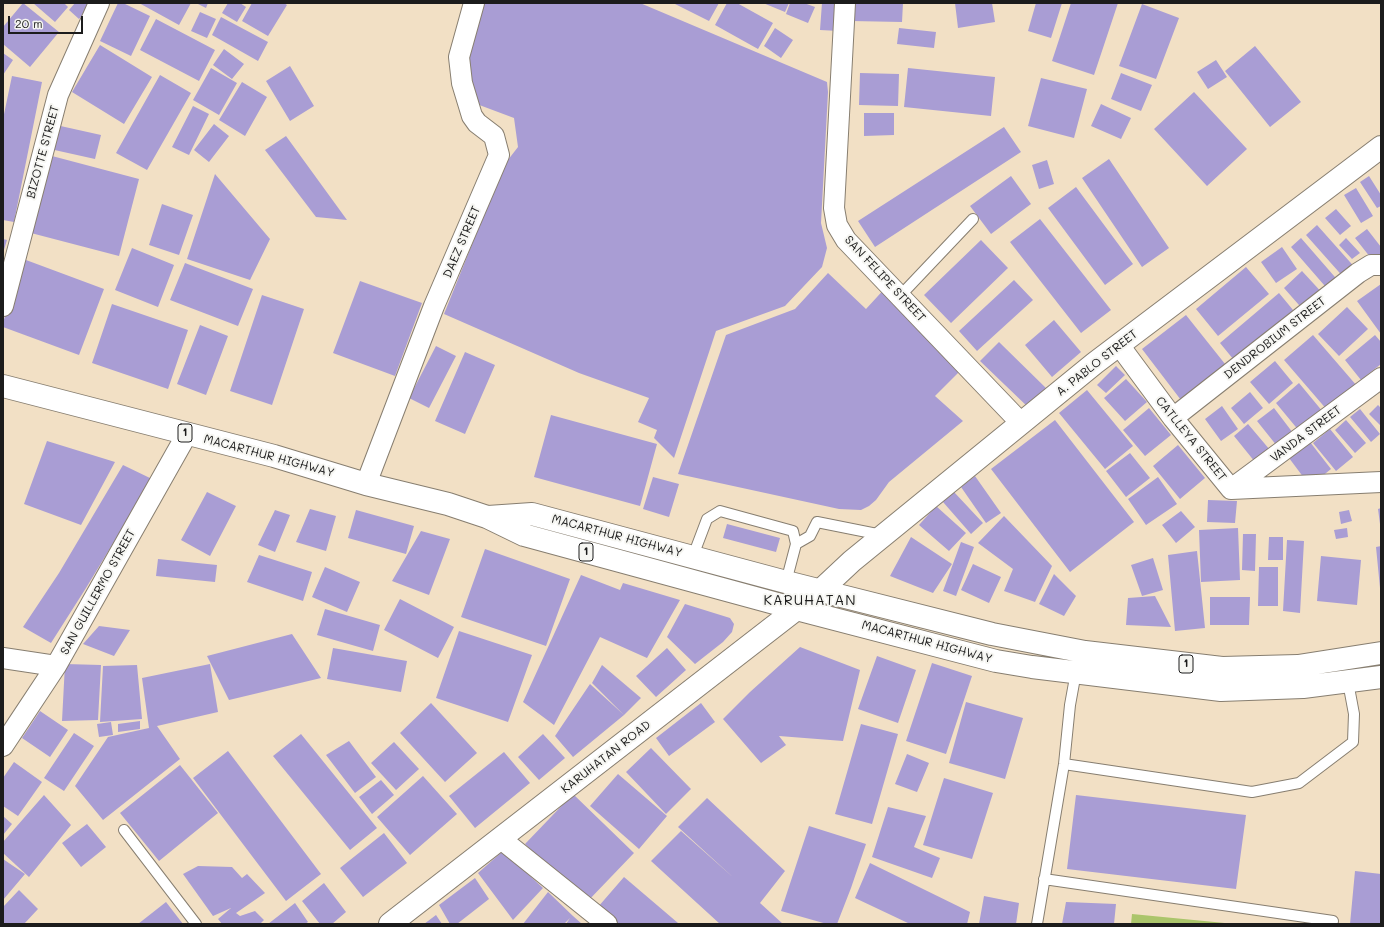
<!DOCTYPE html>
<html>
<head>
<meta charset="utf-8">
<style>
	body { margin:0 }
	#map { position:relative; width:1384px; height:927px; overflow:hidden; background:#f2e0c5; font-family:Mali,sans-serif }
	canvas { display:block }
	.frame { position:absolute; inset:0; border:4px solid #1c1c1c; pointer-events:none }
	.scale { position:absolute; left:8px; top:16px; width:75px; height:18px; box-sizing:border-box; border:2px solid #1c1c1c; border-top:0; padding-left:5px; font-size:12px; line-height:14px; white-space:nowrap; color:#1c1c1c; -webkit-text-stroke:3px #f6f6f2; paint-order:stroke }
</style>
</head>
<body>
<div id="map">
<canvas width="1384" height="927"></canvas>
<div class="frame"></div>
<div class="scale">20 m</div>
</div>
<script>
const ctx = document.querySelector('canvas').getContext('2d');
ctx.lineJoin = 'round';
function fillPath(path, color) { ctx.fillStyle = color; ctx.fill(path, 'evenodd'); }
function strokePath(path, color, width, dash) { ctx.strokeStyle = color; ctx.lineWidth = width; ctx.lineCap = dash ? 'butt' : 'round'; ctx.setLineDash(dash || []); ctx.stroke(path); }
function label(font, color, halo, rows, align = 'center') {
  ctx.font = font + ' Mali,sans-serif'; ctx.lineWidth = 4; ctx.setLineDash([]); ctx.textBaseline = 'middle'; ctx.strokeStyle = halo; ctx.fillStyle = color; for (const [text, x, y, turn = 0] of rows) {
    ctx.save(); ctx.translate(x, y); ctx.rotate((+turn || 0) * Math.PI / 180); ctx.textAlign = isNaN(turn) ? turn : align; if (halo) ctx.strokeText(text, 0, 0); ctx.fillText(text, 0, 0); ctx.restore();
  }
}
const green = new Path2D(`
	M 1132,914 L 1235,924 L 1131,924 Z`);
const building = new Path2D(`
	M 23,3 L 59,32 L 30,67 L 3,44 L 3,27 Z
	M 33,3 L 64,3 L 68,7 L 55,22 Z
	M 75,3 L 93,3 L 79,19 L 69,10 Z
	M 118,3 L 123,3 L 150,16 L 131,56 L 100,41 Z
	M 139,3 L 191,3 L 179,25 Z
	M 196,3 L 208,3 L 206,8 Z
	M 228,3 L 240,3 L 246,7 L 237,22 L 222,13 Z
	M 252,3 L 284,3 L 287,5 L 268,36 L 242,21 Z
	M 481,3 L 640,3 L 827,82 L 828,92 L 821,223 L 827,248 L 822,267 L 785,306 L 716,331 L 674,458 L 654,438 L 657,430 L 638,422 L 649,398 L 579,373 L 444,314 L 504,165 L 518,147 L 514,118 L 474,103 L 465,52 Z
	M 673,3 L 719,3 L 709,21 Z
	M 727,3 L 737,3 L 773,23 L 758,49 L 715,25 Z
	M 763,3 L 789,3 L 785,12 Z
	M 790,3 L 804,3 L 815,7 L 808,23 L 786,14 Z
	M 822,3 L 840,3 L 839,31 L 820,30 Z
	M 852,3 L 903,3 L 902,22 L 851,21 Z
	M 955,3 L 992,3 L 995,22 L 958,28 Z
	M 1036,3 L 1062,3 L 1051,38 L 1028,31 Z
	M 1071,3 L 1118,3 L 1094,75 L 1052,61 Z
	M 1142,4 L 1179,18 L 1156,79 L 1119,66 Z
	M 200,12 L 216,19 L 207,38 L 191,31 Z
	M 221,17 L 268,42 L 258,61 L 212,35 Z
	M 156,19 L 215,50 L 199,81 L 140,50 Z
	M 775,28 L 793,40 L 781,58 L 764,46 Z
	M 899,28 L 936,32 L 934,48 L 897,44 Z
	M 100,45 L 152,77 L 124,124 L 72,92 Z
	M 1255,46 L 1301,102 L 1270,127 L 1225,71 Z
	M 224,49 L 244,64 L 232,79 L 213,65 Z
	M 3,53 L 13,60 L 3,75 Z
	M 1216,60 L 1227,77 L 1208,89 L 1197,72 Z
	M 290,66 L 314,106 L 290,121 L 266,81 Z
	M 211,68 L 237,83 L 219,115 L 193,100 Z
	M 908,68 L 995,77 L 991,116 L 904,107 Z
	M 860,73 L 899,74 L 898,106 L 859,105 Z
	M 1121,73 L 1152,85 L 1141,111 L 1111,99 Z
	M 160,75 L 191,93 L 147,170 L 116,153 Z
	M 12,76 L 42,82 L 14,222 L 3,220 L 3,119 Z
	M 1041,78 L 1087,89 L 1074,138 L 1028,126 Z
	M 242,82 L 267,97 L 245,136 L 219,120 Z
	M 1194,92 L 1247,149 L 1207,186 L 1154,129 Z
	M 1101,104 L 1131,118 L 1121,139 L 1091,126 Z
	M 193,106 L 209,114 L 189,155 L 172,147 Z
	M 864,113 L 894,113 L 894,135 L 864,136 Z
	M 214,124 L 229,136 L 209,162 L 194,150 Z
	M 56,125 L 101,135 L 95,159 L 50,149 Z
	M 1004,127 L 1021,152 L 875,247 L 858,221 Z
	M 286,136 L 347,220 L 316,217 L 265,150 Z
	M 52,156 L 139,179 L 119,256 L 31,233 Z
	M 1109,159 L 1169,248 L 1142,267 L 1082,178 Z
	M 1047,160 L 1054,184 L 1039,189 L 1032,165 Z
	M 215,174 L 270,239 L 250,280 L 187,259 Z
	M 1011,176 L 1031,204 L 991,234 L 970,206 Z
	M 1369,176 L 1381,195 L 1381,206 L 1377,208 L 1360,182 Z
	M 1076,187 L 1133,264 L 1105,285 L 1048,208 Z
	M 1356,188 L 1373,216 L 1361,223 L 1344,195 Z
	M 162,204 L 193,215 L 179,255 L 149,245 Z
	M 1336,209 L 1351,226 L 1340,235 L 1325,218 Z
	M 1040,219 L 1111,310 L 1081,333 L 1010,242 Z
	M 1317,225 L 1358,271 L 1346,280 L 1306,235 Z
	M 1367,229 L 1381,247 L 1381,256 L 1374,262 L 1355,238 Z
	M 1301,238 L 1341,284 L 1331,293 L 1291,247 Z
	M 1346,238 L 1360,253 L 1352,259 L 1339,245 Z
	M 3,239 L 7,240 L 3,253 Z
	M 981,240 L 1008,268 L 951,323 L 924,295 Z
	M 1282,247 L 1297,269 L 1276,283 L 1261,262 Z
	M 132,248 L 174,265 L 158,307 L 115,290 Z
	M 26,260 L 104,289 L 79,355 L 3,327 L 3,322 Z
	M 185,263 L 253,289 L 238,326 L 170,300 Z
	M 1246,267 L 1269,294 L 1218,336 L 1196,309 Z
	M 1302,271 L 1325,296 L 1306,313 L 1284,288 Z
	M 828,273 L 866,309 L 888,285 L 965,366 L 935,396 L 963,421 L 889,482 L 876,500 L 869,506 L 861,510 L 839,509 L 678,474 L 726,335 L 795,309 Z
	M 1014,280 L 1033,300 L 977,351 L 959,331 Z
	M 360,281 L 422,303 L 395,376 L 333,353 Z
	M 1381,284 L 1381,334 L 1357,301 Z
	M 1279,293 L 1298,316 L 1238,365 L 1220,343 Z
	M 262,295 L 304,309 L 272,405 L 230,391 Z
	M 112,304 L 188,330 L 168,389 L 92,363 Z
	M 1347,307 L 1368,329 L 1339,356 L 1318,334 Z
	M 1186,315 L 1229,369 L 1184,404 L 1142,349 Z
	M 1054,320 L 1081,352 L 1052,377 L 1025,345 Z
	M 200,325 L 228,336 L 206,395 L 177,384 Z
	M 1313,335 L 1357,386 L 1328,411 L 1284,360 Z
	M 1375,335 L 1381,342 L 1381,364 L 1361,380 L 1345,360 Z
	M 999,342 L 1048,390 L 1030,409 L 980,361 Z
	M 436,346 L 456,356 L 429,408 L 409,398 Z
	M 465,352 L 495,365 L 465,434 L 435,421 Z
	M 1275,361 L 1293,383 L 1269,404 L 1250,382 Z
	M 1116,366 L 1125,375 L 1106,393 L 1097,385 Z
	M 1126,379 L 1147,402 L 1125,421 L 1104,398 Z
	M 1299,383 L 1323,412 L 1300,432 L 1276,403 Z
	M 1087,390 L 1133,446 L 1105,469 L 1059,413 Z
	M 1250,392 L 1263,408 L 1244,424 L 1231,408 Z
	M 1378,405 L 1381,408 L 1381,426 L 1369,414 Z
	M 1222,406 L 1238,429 L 1221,441 L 1205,419 Z
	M 1149,408 L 1171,435 L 1145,456 L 1123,430 Z
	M 1274,408 L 1293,433 L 1277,446 L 1257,421 Z
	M 1360,409 L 1380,434 L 1371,442 L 1350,417 Z
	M 551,415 L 657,444 L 640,506 L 534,477 Z
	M 1055,420 L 1134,522 L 1070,572 L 991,469 Z
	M 1346,420 L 1366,443 L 1355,453 L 1335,430 Z
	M 1248,424 L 1270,450 L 1255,462 L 1234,436 Z
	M 1330,429 L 1353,457 L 1336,471 L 1313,443 Z
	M 47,441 L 115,462 L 81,525 L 24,504 Z
	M 1310,442 L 1331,469 L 1310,486 L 1289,458 Z
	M 1178,445 L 1205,478 L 1180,499 L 1153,466 Z
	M 1130,453 L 1150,478 L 1126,497 L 1106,471 Z
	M 123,465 L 152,479 L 86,588 L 51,643 L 23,627 L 59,573 Z
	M 975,476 L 1001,513 L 986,523 L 961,487 Z
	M 653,477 L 679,484 L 669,517 L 643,509 Z
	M 1158,477 L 1177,504 L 1146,525 L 1128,499 Z
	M 207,492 L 236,506 L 210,556 L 181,540 Z
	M 954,492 L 983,523 L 971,534 L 943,502 Z
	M 1208,500 L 1237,501 L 1235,523 L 1207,522 Z
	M 936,506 L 966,533 L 949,551 L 919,525 Z
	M 1381,508 L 1381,524 L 1380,524 L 1378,509 Z
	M 310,509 L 336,516 L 326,551 L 296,542 Z
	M 275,510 L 290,515 L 275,552 L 258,545 Z
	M 356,510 L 414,526 L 406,554 L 348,538 Z
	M 1349,510 L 1352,521 L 1341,524 L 1339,512 Z
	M 1181,511 L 1195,527 L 1176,543 L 1162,525 Z
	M 1004,516 L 1052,566 L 1035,602 L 1004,591 L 1013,569 L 978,543 Z
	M 727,524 L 780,538 L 776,552 L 723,538 Z
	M 1238,528 L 1240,580 L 1201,582 L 1199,530 Z
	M 1347,528 L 1348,537 L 1336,539 L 1334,530 Z
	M 421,531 L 450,539 L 429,595 L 392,581 Z
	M 1243,534 L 1256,534 L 1255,571 L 1242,570 Z
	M 911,537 L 952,564 L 933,593 L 890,576 Z
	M 1269,537 L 1283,537 L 1283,560 L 1268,560 Z
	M 1287,540 L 1304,541 L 1300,613 L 1283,611 Z
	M 961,542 L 974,547 L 956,596 L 943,591 Z
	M 1381,546 L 1381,588 L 1380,588 L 1376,547 Z
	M 485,549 L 570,579 L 546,646 L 461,617 Z
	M 1197,551 L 1205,628 L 1175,631 L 1168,555 Z
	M 259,555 L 312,572 L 303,601 L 247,582 Z
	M 1321,556 L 1361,560 L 1357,605 L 1317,601 Z
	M 1153,558 L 1163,590 L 1142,596 L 1131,565 Z
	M 158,559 L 217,565 L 215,582 L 156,576 Z
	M 973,564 L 1001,577 L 989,603 L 961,590 Z
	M 325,567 L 360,582 L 347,612 L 312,597 Z
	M 1259,567 L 1278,567 L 1278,606 L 1258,606 Z
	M 1054,574 L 1076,596 L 1064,616 L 1039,604 Z
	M 581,575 L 620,590 L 623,583 L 680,600 L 647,658 L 600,637 L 554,725 L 523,702 Z
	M 1155,596 L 1171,627 L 1126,625 L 1128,598 Z
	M 1210,597 L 1250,597 L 1249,625 L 1210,625 Z
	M 400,599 L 454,627 L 438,658 L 384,630 Z
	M 685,604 L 730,618 L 734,624 L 732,632 L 723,642 L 695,664 L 667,637 Z
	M 325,609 L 380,625 L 373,651 L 317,635 Z
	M 99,626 L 130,630 L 114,656 L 83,644 Z
	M 459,631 L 532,655 L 508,722 L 436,698 Z
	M 292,634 L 321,678 L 229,700 L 207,656 Z
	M 800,647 L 860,670 L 843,741 L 779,736 L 786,745 L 761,763 L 723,719 L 750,692 Z
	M 333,648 L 407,661 L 401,692 L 327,679 Z
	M 667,648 L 686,670 L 656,697 L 636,676 Z
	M 877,656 L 916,670 L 898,723 L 858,709 Z
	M 932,663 L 972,676 L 946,754 L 906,741 Z
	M 65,664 L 101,665 L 98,720 L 62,721 Z
	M 210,664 L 218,712 L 157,726 L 180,759 L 103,820 L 75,786 L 108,737 L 149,728 L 142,678 Z
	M 137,665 L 142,719 L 100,722 L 103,666 Z
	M 602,665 L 641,698 L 624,715 L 592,683 Z
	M 590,684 L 624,715 L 573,757 L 555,736 Z
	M 966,702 L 1023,718 L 1005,779 L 949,763 Z
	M 431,703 L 477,753 L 445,782 L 400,733 Z
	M 701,703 L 715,722 L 669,756 L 656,738 Z
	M 40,711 L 68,730 L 50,757 L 22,738 Z
	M 140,721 L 140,729 L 118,732 L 118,724 Z
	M 111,722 L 113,735 L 99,737 L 97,724 Z
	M 861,724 L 898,734 L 872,824 L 835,814 Z
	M 74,733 L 94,746 L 64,791 L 44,778 Z
	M 301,734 L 377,828 L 350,850 L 273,756 Z
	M 543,734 L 565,758 L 539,780 L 518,757 Z
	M 349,741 L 376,777 L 355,793 L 326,755 Z
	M 394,742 L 419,769 L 396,790 L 371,763 Z
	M 651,748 L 691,789 L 666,814 L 626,772 Z
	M 228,751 L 321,874 L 286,901 L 193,778 Z
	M 504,752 L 530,783 L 475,828 L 449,796 Z
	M 907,754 L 929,763 L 917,792 L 895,784 Z
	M 14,762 L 42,782 L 18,816 L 3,806 L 3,778 Z
	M 180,765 L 218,813 L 159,861 L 120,813 Z
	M 618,774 L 667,816 L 639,849 L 590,806 Z
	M 423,776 L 457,814 L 410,855 L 377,817 Z
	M 944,778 L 993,793 L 972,859 L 923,845 Z
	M 381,780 L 394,795 L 372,814 L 359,797 Z
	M 573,794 L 634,853 L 586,903 L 525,844 Z
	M 44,795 L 71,825 L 29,877 L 3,853 L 3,842 Z
	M 1076,795 L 1246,815 L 1236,889 L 1067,869 Z
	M 707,798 L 785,871 L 760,903 L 783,924 L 720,924 L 651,861 L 681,831 L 735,879 L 678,827 Z
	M 888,807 L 926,816 L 914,847 L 940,858 L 932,878 L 872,857 Z
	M 3,816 L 12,824 L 3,835 Z
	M 87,824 L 106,847 L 81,867 L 62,843 Z
	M 809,826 L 866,844 L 851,888 L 837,924 L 827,924 L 781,911 Z
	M 384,833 L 407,863 L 363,897 L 340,868 Z
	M 503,851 L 543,888 L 513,920 L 478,873 Z
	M 3,859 L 25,874 L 3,900 Z
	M 870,863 L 970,912 L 967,924 L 910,924 L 855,898 Z
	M 198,866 L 232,867 L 242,878 L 247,874 L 265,893 L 236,913 L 240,916 L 255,911 L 264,920 L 260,924 L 222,924 L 218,919 L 231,908 L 213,916 L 183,874 Z
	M 1355,871 L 1381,874 L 1381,924 L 1350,924 Z
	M 624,877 L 678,923 L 676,924 L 617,924 L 598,907 Z
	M 475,878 L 489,899 L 457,924 L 450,924 L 439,905 Z
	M 324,883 L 346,912 L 332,924 L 320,924 L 302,901 Z
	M 19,890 L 38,909 L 24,924 L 3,924 L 3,907 Z
	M 548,892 L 573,916 L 582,924 L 566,924 L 570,918 L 564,924 L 523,924 Z
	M 984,896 L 1019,903 L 1016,924 L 979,924 Z
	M 166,902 L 183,924 L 138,924 Z
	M 1066,902 L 1116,904 L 1114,924 L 1062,924 Z
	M 295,903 L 308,922 L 305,924 L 268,924 Z
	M 436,915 L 442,924 L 424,924 Z`);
const service = new Path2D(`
	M 900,296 L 973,219
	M 796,544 L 810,536 L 817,522 L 882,535
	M 693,556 L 707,519 L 720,511 L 793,531 L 796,544 L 786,582
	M 1064,764 L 1252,792 L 1299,783 L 1353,742 L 1354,714 L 1348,682
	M 124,830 L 196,924
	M 1044,879 L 1333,921 L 1332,924
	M 1037,924 L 1064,764 L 1070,705 L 1076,672`);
const minor = new Path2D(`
	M 845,3 L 834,208 L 837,225 L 846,240 L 1021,423
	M 3,306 L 58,95 L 99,3
	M 1119,345 L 1173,418 L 1231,489 L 1381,482
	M 1173,418 L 1358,273 L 1371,265 L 1381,265
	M 366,484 L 434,306 L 499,155 L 494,136 L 477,123 L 472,116 L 462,83 L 459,57 L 474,3
	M 1231,489 L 1381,378
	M 3,658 L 56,666
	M 3,746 L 56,666 L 187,434
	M 501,839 L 607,924`);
const tertiary = new Path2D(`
	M 821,590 L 852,561 L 1095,363 L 1381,147`);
const secondary = new Path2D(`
	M 390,924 L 821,590`);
const trunk = new Path2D(`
	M 3,386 L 274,456 L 366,484 L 448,504 L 487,517 L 524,535 L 796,609 L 996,661 L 1032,667 L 1221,690 L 1303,687 L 1381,677
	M 488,517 L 532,514 L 786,582 L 992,634 L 1085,652 L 1222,668 L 1298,666 L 1381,653`);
const shields = [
	[185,433,14],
	[586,552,14],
	[1186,664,14]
];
const shieldNames = [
	["1",185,433],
	["1",586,552],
	["1",1186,664]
];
const streetNames = [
	["BIZOTTE STREET",43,152,-75],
	["DAEZ STREET",462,242,-67],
	["SAN FELIPE STREET",885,279,47],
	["DENDROBIUM STREET",1275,338,-38],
	["A. PABLO STREET",1097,363,-38],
	["VANDA STREET",1306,434,-37],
	["CATLLEYA STREET",1191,439,51],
	["MACARTHUR HIGHWAY",269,456,15],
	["MACARTHUR HIGHWAY",617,536,15],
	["SAN GUILLERMO STREET",98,592,-61],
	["MACARTHUR HIGHWAY",927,642,15],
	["KARUHATAN ROAD",606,757,-38]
];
const quarterNames = [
	["KARUHATAN",810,601]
];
fillPath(green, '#abc56b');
fillPath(building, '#a99dd4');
strokePath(service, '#877e70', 12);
strokePath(minor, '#877e70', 22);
strokePath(tertiary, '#877e70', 24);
strokePath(secondary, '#877e70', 24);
strokePath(trunk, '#877e70', 24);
strokePath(service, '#fff', 10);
strokePath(minor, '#fff', 20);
strokePath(tertiary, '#fff', 22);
strokePath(secondary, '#fff', 22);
strokePath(trunk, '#fff', 22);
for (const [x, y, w] of shields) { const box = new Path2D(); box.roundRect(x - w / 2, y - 9, w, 18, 3); ctx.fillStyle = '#f6f6f2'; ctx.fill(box); strokePath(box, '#1c1c1c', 1); }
label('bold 11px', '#1c1c1c', null, shieldNames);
label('12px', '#1c1c1c', '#f6f6f2', streetNames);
ctx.letterSpacing = '1px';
label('14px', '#1c1c1c', '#f6f6f2', quarterNames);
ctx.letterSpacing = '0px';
</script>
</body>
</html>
